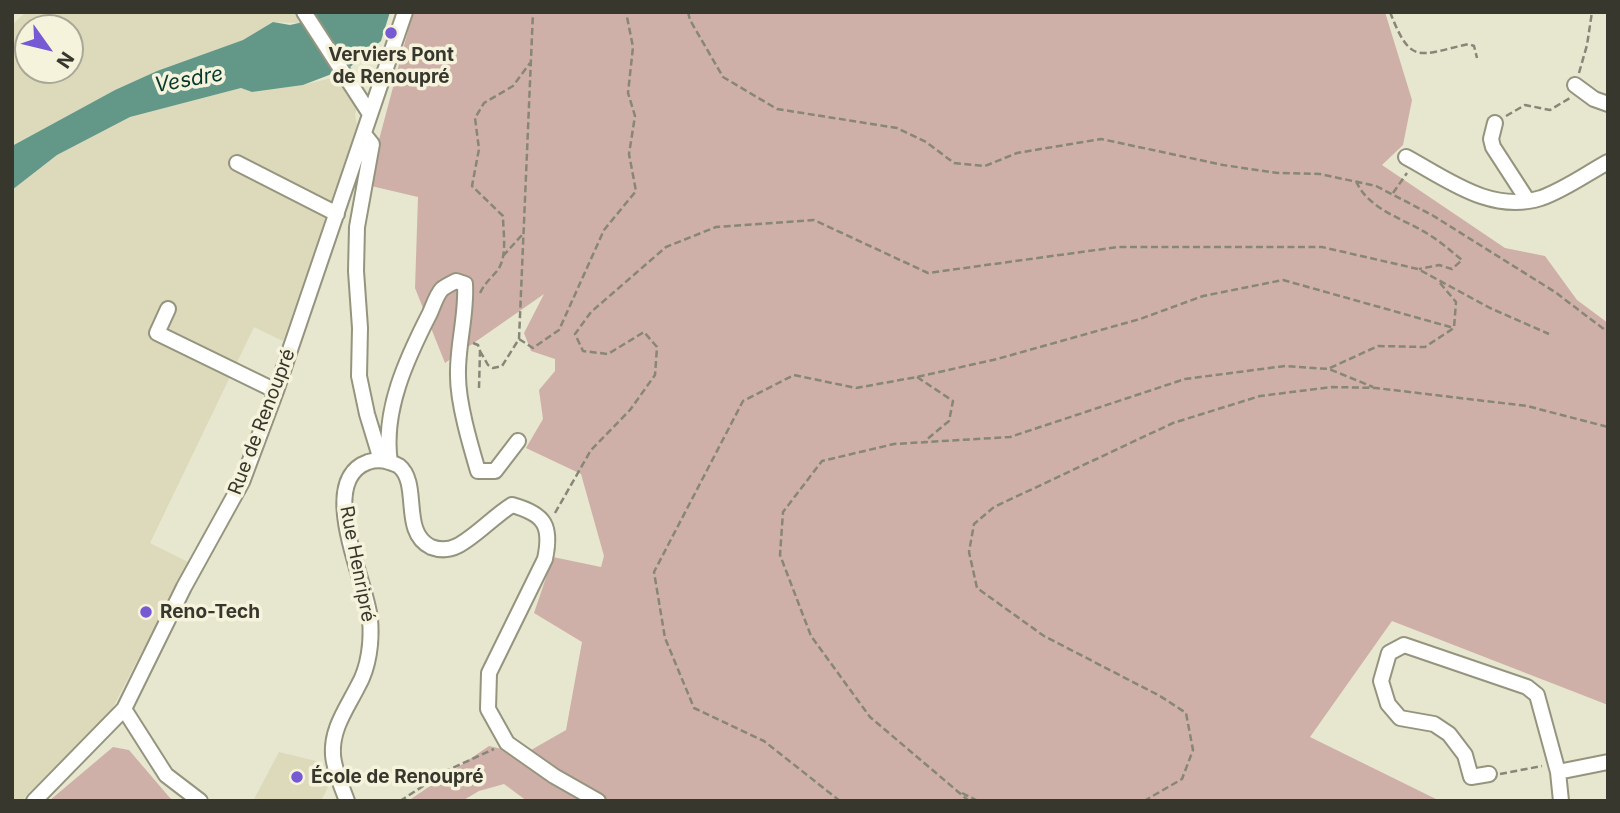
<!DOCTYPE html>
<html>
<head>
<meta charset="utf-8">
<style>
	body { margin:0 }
	#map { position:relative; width:1620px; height:813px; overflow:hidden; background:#e7e6cf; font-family:Inter,sans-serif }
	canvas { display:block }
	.frame { position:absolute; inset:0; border:14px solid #38372e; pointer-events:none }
	.north { position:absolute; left:14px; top:14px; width:70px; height:70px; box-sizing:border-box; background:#f5f3dc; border:2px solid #a9a896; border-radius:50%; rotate:124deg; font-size:19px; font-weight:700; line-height:28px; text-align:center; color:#38372e }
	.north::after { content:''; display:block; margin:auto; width:24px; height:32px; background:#765ad4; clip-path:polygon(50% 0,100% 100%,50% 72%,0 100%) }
</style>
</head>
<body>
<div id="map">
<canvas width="1620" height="813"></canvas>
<div class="frame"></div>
<div class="north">N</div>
</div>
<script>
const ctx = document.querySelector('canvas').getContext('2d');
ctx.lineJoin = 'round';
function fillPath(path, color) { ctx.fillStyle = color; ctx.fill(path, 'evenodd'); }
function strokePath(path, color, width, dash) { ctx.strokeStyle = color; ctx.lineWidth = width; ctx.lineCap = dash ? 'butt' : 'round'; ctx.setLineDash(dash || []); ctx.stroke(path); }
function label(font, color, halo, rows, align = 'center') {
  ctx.font = font + ' Inter,sans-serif'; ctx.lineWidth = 7; ctx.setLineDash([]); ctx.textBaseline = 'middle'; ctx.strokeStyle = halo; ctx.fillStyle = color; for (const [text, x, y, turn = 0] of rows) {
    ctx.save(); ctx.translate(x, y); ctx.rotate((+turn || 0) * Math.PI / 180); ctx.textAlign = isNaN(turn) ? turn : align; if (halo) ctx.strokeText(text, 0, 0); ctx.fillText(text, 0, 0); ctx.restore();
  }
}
const built = new Path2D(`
	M 26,12 L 317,12 L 361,89 L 355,115 L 357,125 L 283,341 L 254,327 L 150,543 L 188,562 L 111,711 L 21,801 L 12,801 L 12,190 L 57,155 L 130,117 L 241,88 L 252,92 L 303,85 L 332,78 L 299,23 L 273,22 L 243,40 L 157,71 L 115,90 L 12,146 L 12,25 ZM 28,28 L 70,28 L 70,70 L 28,70 Z
	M 279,752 L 324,763 L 330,783 L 321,801 L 253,801 Z`);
const green = new Path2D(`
	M 413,12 L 1385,12 L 1412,100 L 1403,145 L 1382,165 L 1505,248 L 1545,256 L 1577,300 L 1608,323 L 1608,705 L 1392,621 L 1310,737 L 1440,801 L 527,801 L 504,784 L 479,791 L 462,801 L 408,801 L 489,746 L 524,754 L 566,730 L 582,642 L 534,613 L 553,557 L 601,567 L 604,556 L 581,474 L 526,448 L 543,419 L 539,390 L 555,371 L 555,359 L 531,351 L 524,333 L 544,294 L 445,363 L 415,288 L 418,197 L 367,185 Z
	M 113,747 L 129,750 L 170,798 L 175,801 L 49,801 Z`);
const water = new Path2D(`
	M 317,12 L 390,12 L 381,41 L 350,67 L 303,85 L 252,92 L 241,88 L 130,117 L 57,155 L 12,190 L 12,146 L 115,90 L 157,71 L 243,40 L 273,22 L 290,25 L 299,23 Z`);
const path = new Path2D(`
	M 688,12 L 690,20 L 723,77 L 777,109 L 897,128 L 926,142 L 954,163 L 985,166 L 1017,153 L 1101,139 L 1223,165 L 1278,173 L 1320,174 L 1376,186 L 1432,215 L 1555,292 L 1605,330
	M 1390,12 C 1411,66 1418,55 1469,44 L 1474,46 L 1477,58
	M 1579,73 L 1587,45 L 1592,12
	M 1506,116 L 1525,105 L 1550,110 L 1570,98
	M 1356,181 C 1369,211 1406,219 1431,236 C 1442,243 1452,252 1462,260 L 1452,269 L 1439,265 L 1419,269
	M 1393,193 L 1407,173
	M 503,256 L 522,235
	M 480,293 C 485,283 490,279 497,271 C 508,257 503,233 503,216 L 472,186 L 479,149 L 475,118 L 484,103 L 513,86 L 530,63
	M 519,339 L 533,348 L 559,330 L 604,230 L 636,191 L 629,154 L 635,116 L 628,93 L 633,47 L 626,12
	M 473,343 L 478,345 L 480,351 L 479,388
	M 480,351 L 488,365 L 493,368 L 502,366 L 519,339 L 533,12
	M 1330,368 L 1378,346 L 1425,347 L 1454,328 L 1456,302 L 1440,283
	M 917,377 L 953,401 L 949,421 L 925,441
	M 555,513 L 591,450 L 630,410 L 655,375 L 657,347 L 644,332 L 608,354 L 583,351 L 575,334 L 591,312 L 666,247 L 716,227 L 814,220 L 928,273 L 1118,247 L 1322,247 L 1418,269 L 1490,308 L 1549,334
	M 1500,774 L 1542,766
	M 962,793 L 978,801
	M 400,801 L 448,770 L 494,749
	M 840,801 L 764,741 L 694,708 L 665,638 L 654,572 L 743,401 L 794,375 L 856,388 L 917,377 L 997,359 L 1140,319 L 1203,296 L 1283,280 L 1454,328
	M 969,801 L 870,717 L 811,636 L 780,555 L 783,512 L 822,461 L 894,444 L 1010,437 L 1185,379 L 1285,366 L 1329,369 L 1373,387
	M 1144,801 L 1182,779 L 1193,750 L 1186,713 L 1160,696 L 1044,636 L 977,588 L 969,552 L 974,524 L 994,507 L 1173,423 L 1260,396 L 1332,387 L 1376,388 L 1527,406 L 1608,427`);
const minor = new Path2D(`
	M 304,12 L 370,114
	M 1575,85 L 1594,99 L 1608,104
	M 1495,123 L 1491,139 L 1493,147 L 1528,201
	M 364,134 L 372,144 L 357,227 L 356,271 L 360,328 L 359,376 L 367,414 L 381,460
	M 1406,157 C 1447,179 1491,214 1541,198 C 1564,190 1586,174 1608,162
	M 237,163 L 337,214
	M 168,309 L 157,333 L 276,391
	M 390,462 C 382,411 407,358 430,313 C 433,306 437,294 442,289 C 446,286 452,283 456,281 L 465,284 C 467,315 457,345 458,376 C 458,403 470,444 478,471 L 495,471 L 518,441
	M 124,709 L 166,775 L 200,801
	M 1558,772 L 1608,762
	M 1489,774 L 1471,777 L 1465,755 L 1449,734 L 1434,724 L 1400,718 L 1388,704 L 1381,681 L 1389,653 L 1404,645 L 1527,687 L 1537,695 L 1558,772 L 1561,801
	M 34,801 L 124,709 L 184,587 L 242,482 L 276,391 L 405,12
	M 347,801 C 342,787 334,770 333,755 C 331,729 347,708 358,686 C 369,667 372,641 370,619 C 367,582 315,481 368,462 C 374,460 383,460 389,462 C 392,463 396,464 399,466 C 421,484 400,532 431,547 C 439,550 449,550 457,546 C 474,538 494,516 512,505 C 545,514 552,526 545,559 L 489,673 L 488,709 L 507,743 L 554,776 L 598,801`);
const markers = [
	[391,33,7,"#765ad4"],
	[146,612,7,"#765ad4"],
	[297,777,7,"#765ad4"]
];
const poiNames = [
	["Verviers Pont",391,55,"center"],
	["de Renoupré",391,77,"center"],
	["Reno-Tech",160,612],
	["École de Renoupré",311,777]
];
const streetNames = [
	["Rue de Renoupré",262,422,-69],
	["Rue Henripré",357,564,79]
];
const waterNames = [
	["Vesdre",189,80,-10]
];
fillPath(built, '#dcdabb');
fillPath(green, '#cfb0a8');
fillPath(water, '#639889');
strokePath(minor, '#95947e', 18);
strokePath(path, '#878677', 2.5, [7, 3.5]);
strokePath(minor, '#fff', 14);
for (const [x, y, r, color] of markers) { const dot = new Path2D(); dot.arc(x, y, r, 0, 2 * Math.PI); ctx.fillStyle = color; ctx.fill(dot); strokePath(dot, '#f5f3dc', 2.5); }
label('bold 19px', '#38372e', '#f5f3dc', poiNames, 'left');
label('19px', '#38372e', '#f5f3dc', streetNames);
label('italic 21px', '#06392e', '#f5f3dc', waterNames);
</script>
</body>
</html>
